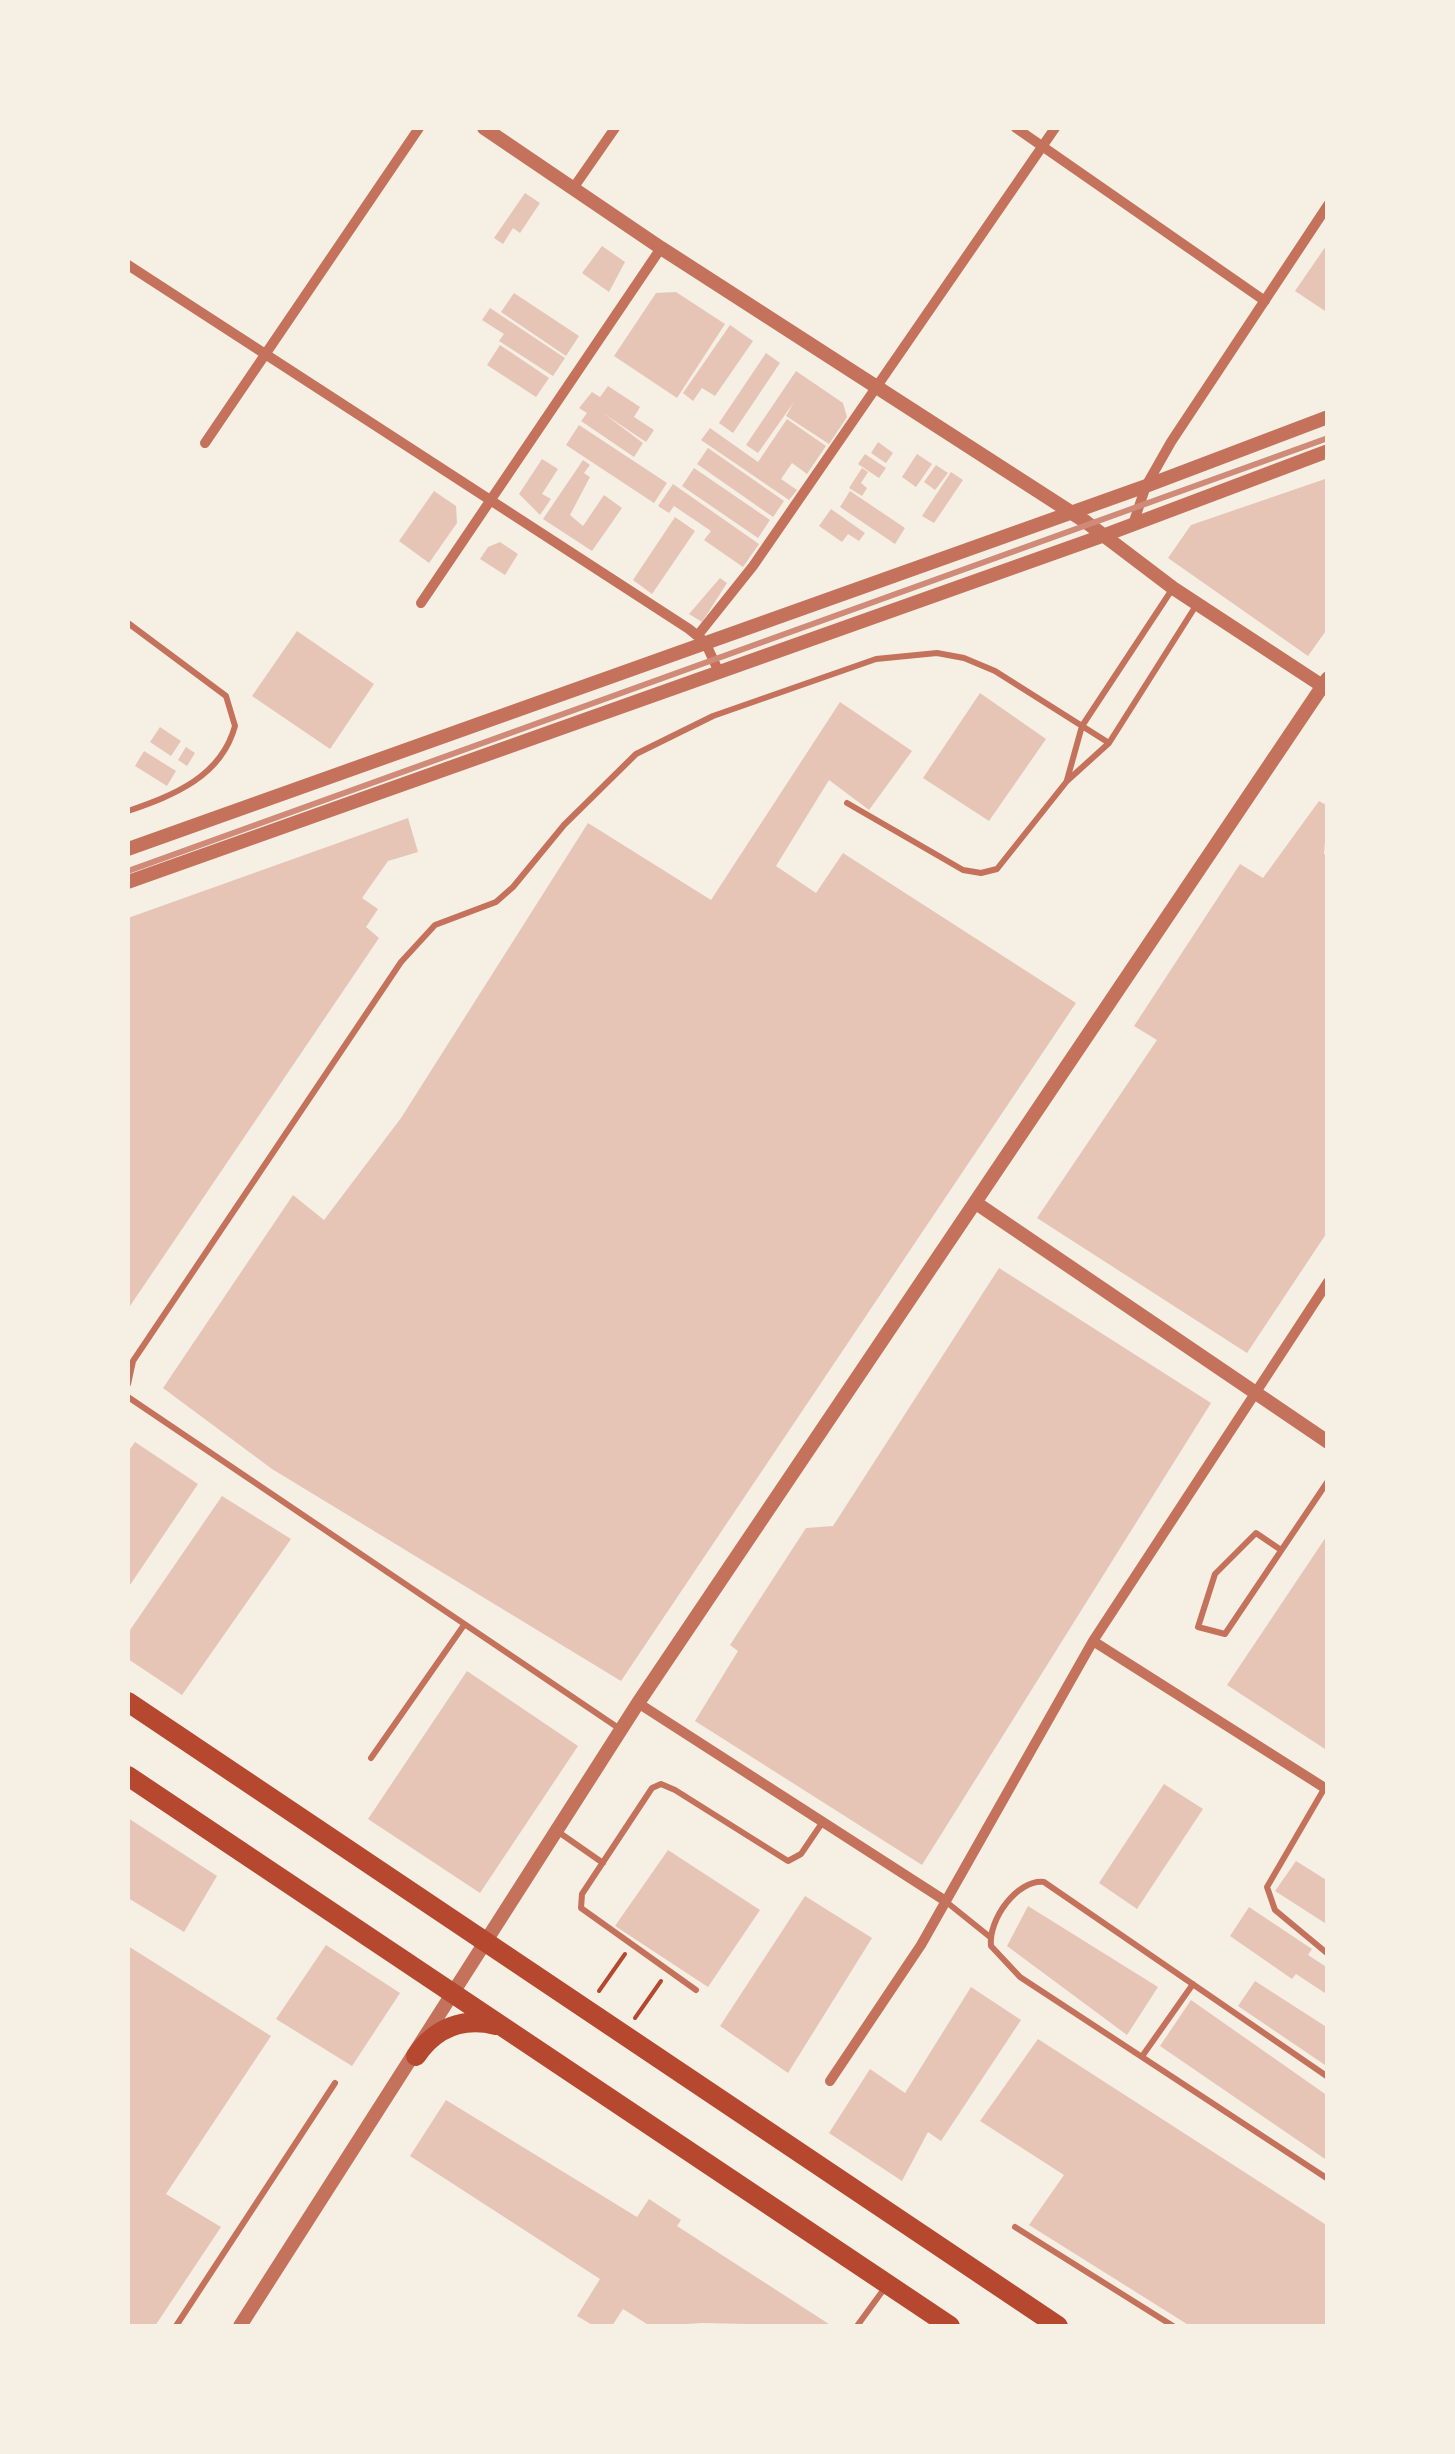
<!DOCTYPE html>
<html>
<head>
<meta charset="utf-8">
<style>
	body { margin:0 }
	#map { position:relative; width:1455px; height:2454px; overflow:hidden; background:#f6efe4; font-family:Arial,sans-serif }
	canvas { display:block }
	.frame { position:absolute; inset:0; border:130px solid #f6efe4; pointer-events:none }
</style>
</head>
<body>
<div id="map">
<canvas width="1455" height="2454"></canvas>
<div class="frame"></div>
</div>
<script>
const ctx = document.querySelector('canvas').getContext('2d');
ctx.lineJoin = 'round';
function fillPath(path, color) { ctx.fillStyle = color; ctx.fill(path, 'evenodd'); }
function strokePath(path, color, width, dash) { ctx.strokeStyle = color; ctx.lineWidth = width; ctx.lineCap = dash ? 'butt' : 'round'; ctx.setLineDash(dash || []); ctx.stroke(path); }
const building = new Path2D(`
	M 525,193 L 540,203 L 520,233 L 513,228 L 503,244 L 494,238 Z
	M 1328,243 L 1328,313 L 1295,291 Z
	M 602,246 L 625,262 L 609,292 L 582,273 Z
	M 676,292 L 725,324 L 677,398 L 614,356 L 656,293 Z
	M 514,293 L 579,336 L 566,356 L 501,312 Z
	M 490,308 L 565,358 L 553,376 L 499,341 L 504,334 L 482,320 Z
	M 730,325 L 753,341 L 715,396 L 702,388 L 693,401 L 683,393 Z
	M 500,345 L 549,378 L 536,397 L 487,365 Z
	M 766,353 L 780,363 L 733,433 L 719,423 Z
	M 796,371 L 843,403 L 847,417 L 829,444 L 786,416 L 794,402 L 758,453 L 746,445 Z
	M 608,386 L 640,407 L 634,417 L 654,430 L 646,442 L 603,413 L 643,443 L 634,457 L 581,421 L 587,413 L 579,408 L 592,392 L 600,397 Z
	M 787,419 L 826,446 L 807,474 L 792,463 L 781,479 L 797,490 L 789,500 L 701,440 L 710,428 L 758,462 Z
	M 579,425 L 667,483 L 654,503 L 566,445 Z
	M 878,442 L 893,453 L 886,463 L 871,453 Z
	M 708,448 L 784,501 L 773,517 L 697,464 Z
	M 865,454 L 886,468 L 879,478 L 858,464 Z
	M 917,454 L 932,464 L 916,487 L 902,477 Z
	M 542,459 L 558,469 L 542,494 L 551,499 L 540,515 L 519,494 Z
	M 583,460 L 590,465 L 584,473 L 590,477 L 570,515 L 583,526 L 604,495 L 622,508 L 592,551 L 543,519 Z
	M 936,465 L 948,473 L 935,490 L 924,482 Z
	M 694,468 L 770,520 L 758,538 L 682,486 Z
	M 862,468 L 868,472 L 861,483 L 867,488 L 862,496 L 849,488 Z
	M 951,472 L 963,480 L 934,523 L 922,516 Z
	M 1328,478 L 1328,628 L 1308,656 L 1168,558 L 1191,525 Z
	M 673,484 L 759,544 L 743,567 L 704,540 L 711,531 L 674,506 L 669,513 L 658,506 Z
	M 434,491 L 456,506 L 457,523 L 429,563 L 399,541 Z
	M 850,491 L 905,528 L 895,544 L 840,507 Z
	M 831,509 L 865,533 L 859,541 L 848,534 L 842,542 L 819,526 Z
	M 675,517 L 695,531 L 652,594 L 633,580 Z
	M 500,542 L 518,554 L 505,575 L 480,559 L 488,547 Z
	M 720,578 L 727,583 L 702,622 L 689,614 Z
	M 297,631 L 374,684 L 330,749 L 252,696 Z
	M 980,693 L 1046,739 L 989,821 L 923,778 Z
	M 840,702 L 912,751 L 869,810 L 829,780 L 776,866 L 816,893 L 843,853 L 1076,1003 L 621,1681 L 272,1469 L 163,1388 L 293,1195 L 324,1220 L 401,1118 L 588,823 L 711,900 Z
	M 160,727 L 181,741 L 171,756 L 150,742 Z
	M 186,747 L 195,753 L 187,766 L 178,760 Z
	M 144,751 L 176,771 L 167,786 L 135,766 Z
	M 1319,801 L 1328,806 L 1324,854 L 1328,857 L 1328,1231 L 1247,1353 L 1037,1218 L 1157,1040 L 1134,1026 L 1240,864 L 1263,878 Z
	M 408,818 L 418,852 L 388,861 L 362,898 L 378,909 L 366,927 L 379,938 L 128,1309 L 128,918 Z
	M 999,1268 L 1211,1403 L 922,1865 L 695,1721 L 738,1651 L 730,1645 L 806,1528 L 833,1526 Z
	M 135,1442 L 198,1484 L 128,1588 L 128,1452 Z
	M 222,1496 L 291,1539 L 182,1695 L 128,1659 L 128,1633 Z
	M 1328,1534 L 1328,1751 L 1227,1685 Z
	M 467,1671 L 578,1746 L 480,1893 L 368,1819 Z
	M 1164,1784 L 1203,1809 L 1137,1909 L 1099,1883 Z
	M 128,1818 L 217,1876 L 184,1932 L 128,1898 Z
	M 668,1850 L 760,1910 L 708,1987 L 615,1926 Z
	M 1296,1861 L 1328,1881 L 1328,1925 L 1275,1891 Z
	M 805,1896 L 872,1938 L 788,2073 L 720,2026 Z
	M 1028,1906 L 1158,1987 L 1127,2035 L 1007,1946 Z
	M 1249,1907 L 1312,1949 L 1308,1955 L 1328,1968 L 1328,1995 L 1296,1974 L 1292,1979 L 1230,1936 Z
	M 326,1945 L 400,1993 L 352,2066 L 276,2019 Z
	M 128,1946 L 271,2036 L 166,2194 L 221,2227 L 155,2326 L 128,2326 Z
	M 1255,1981 L 1328,2028 L 1328,2067 L 1238,2006 Z
	M 971,1987 L 1021,2020 L 941,2141 L 928,2132 L 902,2181 L 829,2133 L 870,2069 L 905,2093 Z
	M 1191,2000 L 1328,2096 L 1328,2161 L 1160,2046 Z
	M 1038,2039 L 1328,2226 L 1328,2326 L 1190,2326 L 1029,2225 L 1064,2175 L 980,2121 Z
	M 446,2100 L 637,2217 L 649,2199 L 681,2220 L 677,2226 L 832,2326 L 703,2323 L 650,2326 L 623,2309 L 612,2326 L 594,2326 L 577,2316 L 600,2279 L 410,2156 Z`);
const path = new Path2D(`
	M 599,1991 L 625,1954
	M 635,2018 L 661,1981`);
const service = new Path2D(`
	M 128,623 L 226,696 L 235,726 C 221,777 174,795 128,811
	M 1067,780 L 1082,726 L 1173,588
	M 847,803 L 963,870 L 981,873 L 997,869 L 1067,781 L 1109,743 L 1197,604
	M 128,1384 L 133,1361 L 401,962 L 435,925 L 496,902 L 513,887 L 564,825 L 636,754 L 713,716 L 876,659 L 937,653 L 964,658 L 995,671 L 1109,743
	M 128,1397 L 620,1729
	M 1281,1550 L 1256,1533 L 1215,1574 L 1198,1627 L 1225,1634 L 1328,1481
	M 371,1758 L 464,1625
	M 1324,1789 L 1267,1887 L 1275,1910 L 1328,1954
	M 557,1831 L 603,1863
	M 944,1900 L 990,1937
	M 696,1990 L 581,1908 L 582,1894 L 652,1788 L 661,1784 L 675,1790 L 788,1861 L 801,1854 L 822,1823
	M 1143,2055 L 1193,1984
	M 1328,2077 L 1044,1882 C 1017,1879 988,1920 991,1946 L 1020,1977 L 1328,2179
	M 1015,2227 L 1173,2326
	M 176,2326 L 335,2083
	M 857,2326 L 884,2289`);
const minor = new Path2D(`
	M 1016,128 L 1265,301
	M 574,187 L 615,128
	M 128,265 L 689,629 L 705,642 L 718,670
	M 205,443 L 419,128
	M 1133,524 L 1146,486 L 1171,442 L 1328,205
	M 421,603 L 661,248
	M 698,635 L 753,566 L 1055,128
	M 1093,1641 L 1328,1790
	M 638,1703 L 944,1900
	M 830,2081 L 921,1945 L 1093,1641 L 1328,1282`);
const tertiary = new Path2D(`
	M 484,128 L 661,248 L 1086,522 L 1173,588 L 1327,689
	M 128,849 L 1146,486 L 1328,417
	M 128,882 L 1105,535 L 1328,451
	M 976,1203 L 1328,1442
	M 240,2326 L 638,1703 L 1328,678`);
const trunk = new Path2D(`
	M 128,1702 L 1058,2326
	M 128,1776 L 950,2326
	M 416,2056 C 435,2028 463,2017 496,2025`);
const rail = new Path2D(`
	M 128,871 L 1328,438`);
fillPath(building, '#e6c5b7');
strokePath(path, '#b5482f', 4);
strokePath(service, '#c5725c', 6);
strokePath(minor, '#c5725c', 10);
strokePath(tertiary, '#c5725c', 14);
strokePath(trunk, '#b5482f', 20);
strokePath(rail, '#cf8b77', 6);
</script>
</body>
</html>
